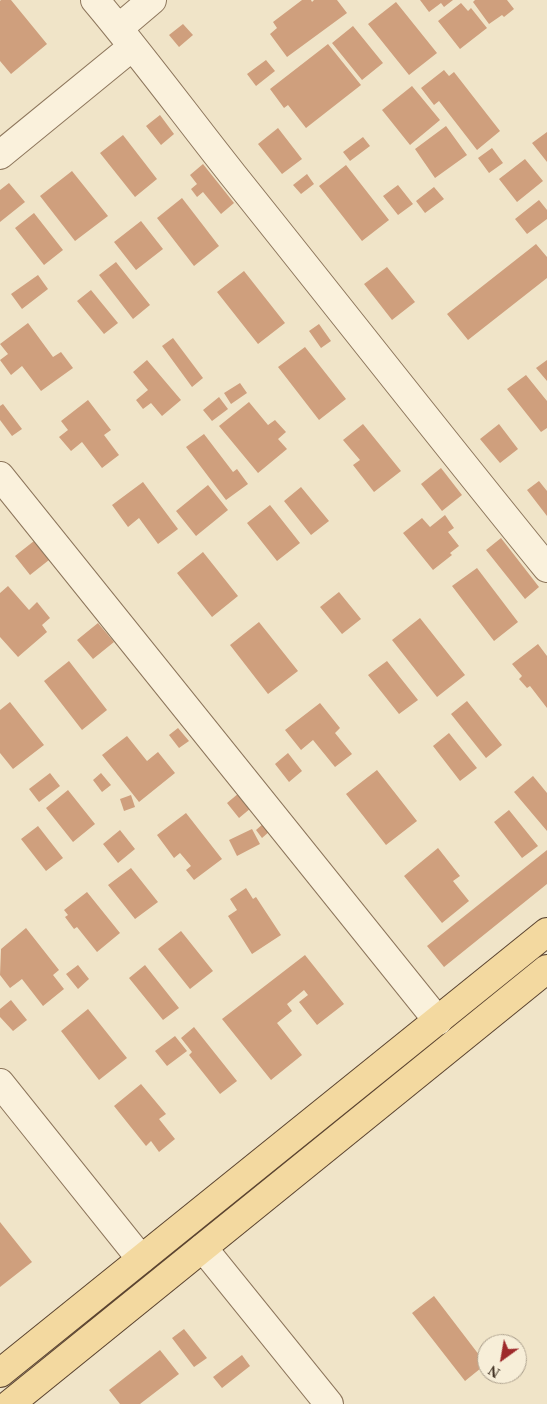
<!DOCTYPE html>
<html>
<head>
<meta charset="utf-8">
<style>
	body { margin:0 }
	#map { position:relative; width:547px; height:1404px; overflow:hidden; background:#f0e4c8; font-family:"Times New Roman",serif }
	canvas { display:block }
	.north { position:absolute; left:477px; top:1334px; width:50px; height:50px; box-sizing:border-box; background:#f7eed8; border:1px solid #ada18e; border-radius:50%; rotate:212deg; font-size:14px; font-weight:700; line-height:20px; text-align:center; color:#3d2e20 }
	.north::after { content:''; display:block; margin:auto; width:18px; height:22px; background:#9e2a2b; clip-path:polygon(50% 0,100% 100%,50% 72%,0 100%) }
</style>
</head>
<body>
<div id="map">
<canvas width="547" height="1404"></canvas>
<div class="north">N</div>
</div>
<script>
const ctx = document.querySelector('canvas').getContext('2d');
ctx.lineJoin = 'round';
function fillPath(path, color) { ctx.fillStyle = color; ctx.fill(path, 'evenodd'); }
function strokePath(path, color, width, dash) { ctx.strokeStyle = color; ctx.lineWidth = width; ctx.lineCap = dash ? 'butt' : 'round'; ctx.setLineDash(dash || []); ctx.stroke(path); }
const building = new Path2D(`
	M 1,0 L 11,0 L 47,44 L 11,74 L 0,61 L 0,1 Z
	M 302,0 L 311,0 L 312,2 L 314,0 L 337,0 L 347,13 L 287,57 L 270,34 L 277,28 L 273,22 Z
	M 420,0 L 453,0 L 444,7 L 441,3 L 429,12 Z
	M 475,0 L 507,0 L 514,9 L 504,17 L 502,15 L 489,24 L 473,2 Z
	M 396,2 L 437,53 L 409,75 L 368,24 Z
	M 461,3 L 468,11 L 471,8 L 487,28 L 460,49 L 438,21 Z
	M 183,24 L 193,35 L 179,47 L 169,35 Z
	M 353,26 L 383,63 L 362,80 L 332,43 Z
	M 328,44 L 361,85 L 306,128 L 288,105 L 284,108 L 270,89 Z
	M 266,60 L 275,71 L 256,86 L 247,74 Z
	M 444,70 L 449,76 L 454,72 L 500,131 L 477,150 L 439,101 L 434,105 L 421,88 Z
	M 412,86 L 440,120 L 410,145 L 382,110 Z
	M 160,115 L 174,134 L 161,145 L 146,126 Z
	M 446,126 L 467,155 L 435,178 L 415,149 Z
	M 278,128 L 302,159 L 282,174 L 258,144 Z
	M 547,132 L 547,162 L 532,143 Z
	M 123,135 L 157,179 L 135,197 L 100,153 Z
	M 363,137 L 370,146 L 350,161 L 343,152 Z
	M 492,148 L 503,163 L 489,173 L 478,158 Z
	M 525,159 L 543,181 L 517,202 L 499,179 Z
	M 203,164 L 234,203 L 221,214 L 203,192 L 197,197 L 191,189 L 197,184 L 190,175 Z
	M 346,165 L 389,220 L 362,241 L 319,186 Z
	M 72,171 L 108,216 L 75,241 L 40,196 Z
	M 307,174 L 314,184 L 301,194 L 293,185 Z
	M 9,183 L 25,202 L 0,222 L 0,190 Z
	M 398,185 L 413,204 L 398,215 L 383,196 Z
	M 434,187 L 444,199 L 425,213 L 416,201 Z
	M 182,198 L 219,246 L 194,266 L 157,218 Z
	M 539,200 L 547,210 L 547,219 L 527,234 L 515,219 Z
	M 34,213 L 63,250 L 44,265 L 15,228 Z
	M 141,221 L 163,249 L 136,270 L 114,242 Z
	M 536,244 L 547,257 L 547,278 L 468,340 L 447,314 Z
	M 116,262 L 150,305 L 133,319 L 99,275 Z
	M 387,267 L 415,302 L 392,320 L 364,284 Z
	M 244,271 L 285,323 L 258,344 L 217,292 Z
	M 38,275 L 48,289 L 22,309 L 11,294 Z
	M 91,290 L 118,323 L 104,334 L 77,301 Z
	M 28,323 L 53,357 L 61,352 L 73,368 L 41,391 L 22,366 L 11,375 L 0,360 L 8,354 L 0,344 Z
	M 319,324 L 331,341 L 321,348 L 309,331 Z
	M 173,338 L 203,378 L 192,387 L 162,346 Z
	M 305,347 L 346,399 L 319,420 L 278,367 Z
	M 147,360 L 181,400 L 162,416 L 151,403 L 143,409 L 136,400 L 148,390 L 133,372 Z
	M 547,360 L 547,381 L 536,368 Z
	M 526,375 L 547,401 L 547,428 L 541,432 L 507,389 Z
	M 240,383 L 247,393 L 231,404 L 224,393 Z
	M 219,397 L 228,409 L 212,421 L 203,410 Z
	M 88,400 L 111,430 L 104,435 L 119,455 L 102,468 L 82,442 L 71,451 L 59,437 L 68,430 L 61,421 Z
	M 249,402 L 268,425 L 275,420 L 286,432 L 278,439 L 287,449 L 258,473 L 219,426 Z
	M 3,404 L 22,429 L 12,436 L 0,420 L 0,406 Z
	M 363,424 L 401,471 L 374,492 L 353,465 L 360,460 L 343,440 Z
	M 499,424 L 518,449 L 500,463 L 480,439 Z
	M 204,434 L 233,472 L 237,469 L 248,484 L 226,500 L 186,447 Z
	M 441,468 L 462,495 L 442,511 L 421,484 Z
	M 539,481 L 547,491 L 547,516 L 527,490 Z
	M 143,482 L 178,529 L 158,544 L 139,518 L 128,527 L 112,505 Z
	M 208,485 L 228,510 L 196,536 L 176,511 Z
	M 301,487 L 329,521 L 311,535 L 284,501 Z
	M 270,505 L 300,543 L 277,561 L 247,523 Z
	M 445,515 L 454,528 L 448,532 L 459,546 L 450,553 L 452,555 L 433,570 L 403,533 L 422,518 L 430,527 Z
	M 501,538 L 539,587 L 525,599 L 486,550 Z
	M 34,541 L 49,560 L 30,575 L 15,556 Z
	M 203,552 L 238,596 L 212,617 L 177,573 Z
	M 477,568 L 518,622 L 494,641 L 452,586 Z
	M 8,586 L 29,610 L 37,602 L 50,618 L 42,625 L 47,632 L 18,657 L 0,637 L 0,593 Z
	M 339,592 L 361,619 L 342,634 L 320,607 Z
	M 420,618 L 465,675 L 437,697 L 392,640 Z
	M 259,622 L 298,671 L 268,694 L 230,645 Z
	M 98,623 L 114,642 L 93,659 L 77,640 Z
	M 538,644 L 547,656 L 547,708 L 530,686 L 527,688 L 519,679 L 522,676 L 512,664 Z
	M 69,661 L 107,710 L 82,730 L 44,681 Z
	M 387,661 L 418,700 L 399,714 L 368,675 Z
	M 467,701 L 502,745 L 486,758 L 451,714 Z
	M 10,702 L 44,745 L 13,769 L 0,753 L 0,710 Z
	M 320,703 L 340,728 L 335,733 L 352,754 L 335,767 L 313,740 L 301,750 L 285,730 Z
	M 178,728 L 189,741 L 179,748 L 169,735 Z
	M 449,733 L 477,768 L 460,781 L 433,746 Z
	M 127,736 L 147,761 L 158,752 L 175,773 L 139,802 L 102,755 Z
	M 288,753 L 302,771 L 289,782 L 275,764 Z
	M 377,770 L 417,821 L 386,845 L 346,794 Z
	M 50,773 L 60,786 L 39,802 L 29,789 Z
	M 101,773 L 111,785 L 102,792 L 93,780 Z
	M 533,776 L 547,793 L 547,831 L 514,792 Z
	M 68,790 L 95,824 L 73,842 L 46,808 Z
	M 239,793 L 251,808 L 239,818 L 227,803 Z
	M 131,795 L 135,807 L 124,811 L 120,799 Z
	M 509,810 L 538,846 L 522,858 L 494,822 Z
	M 186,813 L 222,859 L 194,880 L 186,870 L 191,866 L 180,853 L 174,858 L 157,835 Z
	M 263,824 L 270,831 L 262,838 L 256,830 Z
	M 38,826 L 63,858 L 46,871 L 21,839 Z
	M 252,829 L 260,844 L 237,856 L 229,840 Z
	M 120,830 L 135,849 L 118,863 L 103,844 Z
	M 438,848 L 460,876 L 453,881 L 469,901 L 442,923 L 404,876 Z
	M 547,850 L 547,884 L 444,967 L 427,946 Z
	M 131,868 L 158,902 L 135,919 L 108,885 Z
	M 246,888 L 253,899 L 256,897 L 281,935 L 252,954 L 228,916 L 237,910 L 230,899 Z
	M 87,892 L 120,933 L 97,952 L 77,927 L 74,929 L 65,917 L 68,915 L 64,910 Z
	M 26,928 L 59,970 L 53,975 L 64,989 L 43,1006 L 22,979 L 10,988 L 0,975 L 1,949 Z
	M 181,931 L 213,971 L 190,989 L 158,949 Z
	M 305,955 L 344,1004 L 317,1025 L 299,1002 L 308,995 L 304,990 L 287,1004 L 292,1011 L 277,1023 L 302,1055 L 271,1080 L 222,1019 Z
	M 78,965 L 89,979 L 78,989 L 66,974 Z
	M 145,965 L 179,1008 L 163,1020 L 129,978 Z
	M 11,1000 L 27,1020 L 13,1031 L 0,1017 L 0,1009 Z
	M 88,1009 L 127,1058 L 99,1080 L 61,1031 Z
	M 194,1027 L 237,1081 L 220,1094 L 189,1055 L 192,1052 L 181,1038 Z
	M 175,1036 L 187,1051 L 167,1066 L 155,1051 Z
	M 141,1084 L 166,1114 L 159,1119 L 175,1139 L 159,1152 L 151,1141 L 146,1146 L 114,1106 Z
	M 0,1222 L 32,1262 L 0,1287 Z
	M 434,1296 L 486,1364 L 465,1381 L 412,1313 Z
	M 184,1329 L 207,1358 L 194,1367 L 172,1338 Z
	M 160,1350 L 179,1374 L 140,1404 L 120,1404 L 109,1390 Z
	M 242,1355 L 250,1366 L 222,1388 L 213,1377 Z`);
const minor = new Path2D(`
	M 95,0 C 143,57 187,117 233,175 C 338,306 441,438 547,568
	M 119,28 L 152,0
	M 0,155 L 132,47
	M 0,476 L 438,1021
	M 0,1083 L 141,1259
	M 203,1248 L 329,1404`);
const major = new Path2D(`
	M 0,1373 L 547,932
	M 10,1404 L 547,969`);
fillPath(building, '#cf9f7d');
strokePath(minor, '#8d765c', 30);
strokePath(major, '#5b4430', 30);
strokePath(minor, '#faf1dc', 28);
strokePath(major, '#f3d9a0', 28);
</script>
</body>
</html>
